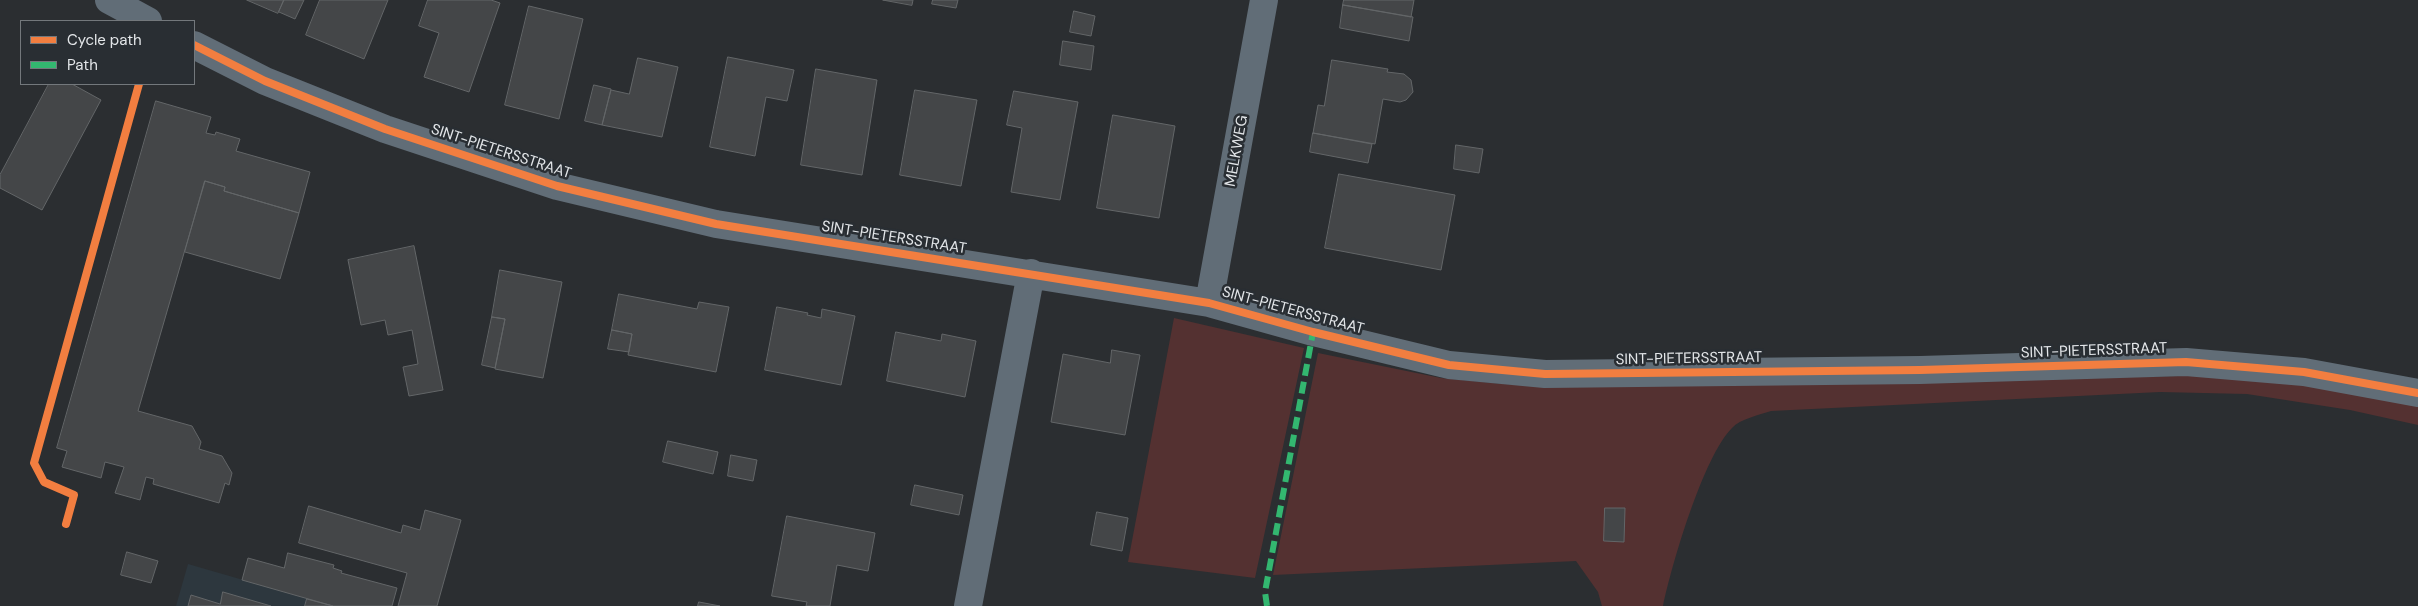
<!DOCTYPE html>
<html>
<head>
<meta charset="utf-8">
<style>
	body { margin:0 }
	#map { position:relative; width:2418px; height:606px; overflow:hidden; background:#2b2e31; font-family:"DM Sans",sans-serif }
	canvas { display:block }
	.legend { position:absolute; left:20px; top:20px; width:175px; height:65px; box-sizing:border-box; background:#292e33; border:1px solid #73787c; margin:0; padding:6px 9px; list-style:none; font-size:15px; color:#e3e6e9 }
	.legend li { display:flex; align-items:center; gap:10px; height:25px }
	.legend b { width:25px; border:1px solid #73787c }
</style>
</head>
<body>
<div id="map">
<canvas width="2418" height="606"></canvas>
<ul class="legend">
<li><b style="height:6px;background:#f27e40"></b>Cycle path</li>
<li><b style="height:6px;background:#33b770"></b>Path</li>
</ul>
</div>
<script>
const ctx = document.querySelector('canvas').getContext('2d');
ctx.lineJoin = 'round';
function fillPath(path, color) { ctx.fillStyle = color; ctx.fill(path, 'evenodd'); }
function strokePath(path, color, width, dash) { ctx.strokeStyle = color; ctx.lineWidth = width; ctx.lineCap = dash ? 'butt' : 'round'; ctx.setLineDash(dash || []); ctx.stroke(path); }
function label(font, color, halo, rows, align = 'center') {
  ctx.font = font + ' "DM Sans",sans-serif'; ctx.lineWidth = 5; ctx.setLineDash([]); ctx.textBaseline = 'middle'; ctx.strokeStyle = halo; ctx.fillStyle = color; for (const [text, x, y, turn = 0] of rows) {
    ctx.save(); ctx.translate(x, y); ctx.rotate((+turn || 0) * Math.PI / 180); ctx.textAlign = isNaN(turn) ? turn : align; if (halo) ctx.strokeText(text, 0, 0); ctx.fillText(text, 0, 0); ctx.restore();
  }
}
const built = new Path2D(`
	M 188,564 L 333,606 L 176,606 Z`);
const green = new Path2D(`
	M 1174,318 L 1304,348 L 1255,578 L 1128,562 Z
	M 1318,353 L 1441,378 L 1503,384 L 1592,386 L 2241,375 L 2418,401 L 2418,425 L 2350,410 L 2247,394 L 2160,392 L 1771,411 C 1759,415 1740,419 1732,428 C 1703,457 1672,564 1663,606 L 1602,606 L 1598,592 L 1576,561 L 1273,575 Z`);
const building = new Path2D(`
	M 247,0 L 284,0 L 278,13 Z
	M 284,0 L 304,0 L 295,19 L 279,12 Z
	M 320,0 L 388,0 L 364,59 L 306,35 Z
	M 428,0 L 491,0 L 500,3 L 469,92 L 424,77 L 439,33 L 419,26 Z
	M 883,0 L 913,0 L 912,5 Z
	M 933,0 L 958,0 L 956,8 L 932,4 Z
	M 1344,0 L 1414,0 L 1411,17 L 1343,5 Z
	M 1343,5 L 1413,17 L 1409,41 L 1340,28 Z
	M 529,6 L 583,19 L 559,119 L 505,105 Z
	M 1074,11 L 1095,16 L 1091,36 L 1070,32 Z
	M 1063,41 L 1094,46 L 1091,70 L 1060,65 Z
	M 728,57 L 794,70 L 787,101 L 766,97 L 755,156 L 710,147 Z
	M 638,58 L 678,67 L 662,137 L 602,125 L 611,90 L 629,94 Z
	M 1332,60 L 1388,69 L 1387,72 L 1404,74 L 1411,80 L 1413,92 L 1406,100 L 1400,102 L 1383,99 L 1375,144 L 1313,133 L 1318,105 L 1324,106 Z
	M 816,69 L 877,80 L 862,175 L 801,165 Z
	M 49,84 L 72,84 L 101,100 L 42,210 L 0,188 L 0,175 Z
	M 594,85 L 611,89 L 602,125 L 585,121 Z
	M 915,90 L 977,100 L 961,186 L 900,175 Z
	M 1014,91 L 1078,102 L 1060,200 L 1011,192 L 1022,128 L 1007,125 Z
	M 156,101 L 211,117 L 206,133 L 215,135 L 216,132 L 240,139 L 236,151 L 310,172 L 299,213 L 224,191 L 225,187 L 205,181 L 138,411 L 192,426 L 201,442 L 199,449 L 222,456 L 232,473 L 229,485 L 225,483 L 219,503 L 153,484 L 154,479 L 146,477 L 140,500 L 115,493 L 124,467 L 105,462 L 101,478 L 62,467 L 67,451 L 57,448 Z
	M 1113,115 L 1175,126 L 1159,218 L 1097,208 Z
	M 1313,133 L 1372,144 L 1368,163 L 1310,152 Z
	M 1456,145 L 1483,149 L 1479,173 L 1454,169 Z
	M 1339,174 L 1455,195 L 1441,270 L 1325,248 Z
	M 205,181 L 225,187 L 224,191 L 299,213 L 280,279 L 185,252 Z
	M 414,246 L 443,390 L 409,396 L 403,367 L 418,364 L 412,330 L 388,335 L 385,320 L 361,325 L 348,260 Z
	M 500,270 L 562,282 L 543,378 L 495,369 L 505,319 L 492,317 Z
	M 619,294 L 697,309 L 699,302 L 729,307 L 716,372 L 628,355 L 632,334 L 612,330 Z
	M 777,307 L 808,313 L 807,315 L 821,318 L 822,309 L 855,316 L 841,385 L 765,370 Z
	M 492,317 L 505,319 L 495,368 L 482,365 Z
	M 612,330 L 632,334 L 629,352 L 608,349 Z
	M 896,332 L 941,341 L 942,334 L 976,341 L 965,397 L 887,381 Z
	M 1112,350 L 1140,355 L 1125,435 L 1051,422 L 1063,354 L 1110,363 Z
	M 668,441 L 718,452 L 713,474 L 663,462 Z
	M 731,455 L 757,460 L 753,481 L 728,476 Z
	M 915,485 L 963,495 L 959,515 L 911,505 Z
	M 309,506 L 401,533 L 403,525 L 420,530 L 425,510 L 461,520 L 437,606 L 398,606 L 407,573 L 299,543 Z
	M 1605,508 L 1625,508 L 1624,542 L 1604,541 Z
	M 1097,512 L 1128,518 L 1122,551 L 1091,545 Z
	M 787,516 L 875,533 L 868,571 L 837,565 L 830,606 L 806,606 L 807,602 L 772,596 Z
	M 127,552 L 158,561 L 151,583 L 121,575 Z
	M 288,553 L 334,565 L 333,568 L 342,571 L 341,573 L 397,588 L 392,606 L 333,606 L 242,580 L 248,558 L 284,568 Z
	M 223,592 L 271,606 L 188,606 L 191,595 L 220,604 Z
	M 307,599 L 333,606 L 305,606 Z
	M 699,602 L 720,606 L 698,606 Z`);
const street = new Path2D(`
	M 109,0 L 148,21
	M 194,45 L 265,81 L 385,129 L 557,186 L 716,224 L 1209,303 L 1313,332 L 1449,365 L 1545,374 L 1920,370 L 2186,362 L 2304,372 L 2418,393
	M 1209,303 L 1264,0
	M 968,606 L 1031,273`);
const quiet = new Path2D(`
	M 1267,606 L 1265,592 L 1313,332`);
const cycleway = new Path2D(`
	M 194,45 L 265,81 L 385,129 L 557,186 L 716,224 L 1209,303 L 1313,332 L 1449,365 L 1545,374 L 1920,370 L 2186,362 L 2304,372 L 2418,393
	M 66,524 L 74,495 L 44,482 L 34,463 L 139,84`);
const streetNames = [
	["MELKWEG",1237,151,-80],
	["SINT-PIETERSSTRAAT",501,152,18],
	["SINT-PIETERSSTRAAT",894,238,9],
	["SINT-PIETERSSTRAAT",1293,311,15],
	["SINT-PIETERSSTRAAT",2094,351,-2],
	["SINT-PIETERSSTRAAT",1689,359,-1]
];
fillPath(built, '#2d373e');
fillPath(green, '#543131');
fillPath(building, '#444648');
strokePath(building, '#636668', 1);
strokePath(street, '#616d77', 28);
strokePath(quiet, '#33b770', 6, [12, 6]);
strokePath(cycleway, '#f27e40', 8);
label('15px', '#e3e6e9', '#292e33', streetNames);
</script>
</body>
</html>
